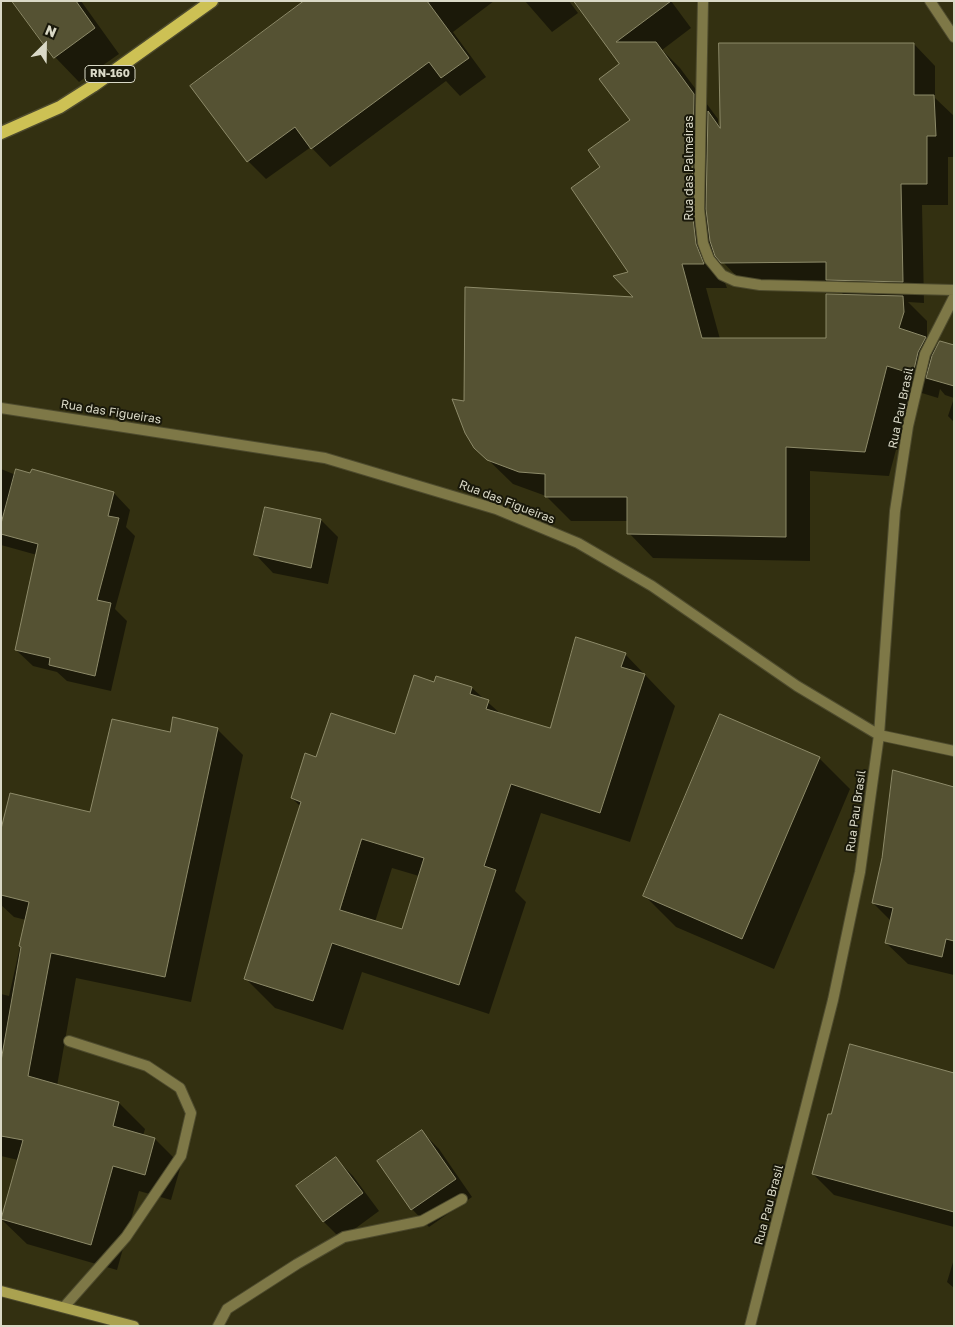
<!DOCTYPE html>
<html>
<head>
<meta charset="utf-8">
<style>
	body { margin:0 }
	#map { position:relative; width:955px; height:1327px; overflow:hidden; background:#333011; font-family:"Golos Text",sans-serif }
	canvas { display:block }
	.frame { position:absolute; inset:0; border:2px solid #dad9c7; pointer-events:none }
	.north { position:absolute; left:20px; top:20px; width:50px; height:50px; -webkit-text-stroke:4px #19180a; paint-order:stroke; rotate:23deg; font-size:14px; font-weight:700; line-height:20px; text-align:center; color:#dad9c7 }
	.north::after { content:''; display:block; margin:auto; width:18px; height:22px; background:#dad9c7; clip-path:polygon(50% 0,100% 100%,50% 72%,0 100%) }
</style>
</head>
<body>
<div id="map">
<canvas width="955" height="1327"></canvas>
<div class="frame"></div>
<div class="north">N</div>
</div>
<script>
const ctx = document.querySelector('canvas').getContext('2d');
ctx.lineJoin = 'round';
function fillPath(path, color) { ctx.fillStyle = color; ctx.fill(path, 'evenodd'); }
function strokePath(path, color, width, dash) { ctx.strokeStyle = color; ctx.lineWidth = width; ctx.lineCap = dash ? 'butt' : 'round'; ctx.setLineDash(dash || []); ctx.stroke(path); }
function label(font, color, halo, rows, align = 'center') {
  ctx.font = font + ' "Golos Text",sans-serif'; ctx.lineWidth = 4; ctx.setLineDash([]); ctx.textBaseline = 'middle'; ctx.strokeStyle = halo; ctx.fillStyle = color; for (const [text, x, y, turn = 0] of rows) {
    ctx.save(); ctx.translate(x, y); ctx.rotate((+turn || 0) * Math.PI / 180); ctx.textAlign = isNaN(turn) ? turn : align; if (halo) ctx.strokeText(text, 0, 0); ctx.fillText(text, 0, 0); ctx.restore();
  }
}
const shadow = new Path2D(`
	M 14,1 L 81,1 L 119,54 L 79,82 L 55,57 Z
	M 306,1 L 494,1 L 453,32 L 486,77 L 460,96 L 446,81 L 330,167 L 311,147 L 266,179 L 248,161 Z
	M 525,1 L 569,1 L 578,13 L 552,32 Z
	M 606,1 L 671,1 L 691,28 L 662,50 L 680,68 L 718,119 L 718,124 L 722,127 L 914,44 L 935,66 L 935,98 L 954,116 L 954,157 L 948,157 L 948,205 L 922,205 L 924,303 L 908,302 L 927,321 L 927,339 L 937,349 L 954,346 L 954,422 L 948,416 L 954,398 L 945,395 L 940,389 L 938,398 L 912,390 L 889,476 L 810,471 L 810,561 L 653,558 L 629,533 L 629,521 L 571,521 L 546,496 L 513,484 L 475,447 L 465,403 L 636,298 L 601,168 L 632,121 ZM 719,258 L 744,284 L 832,283 L 844,295 L 828,340 L 720,339 L 706,288 L 727,288 L 720,270 Z
	M 1,469 L 16,475 L 31,475 L 32,471 L 114,493 L 130,510 L 126,527 L 135,536 L 115,609 L 127,621 L 111,691 L 67,681 L 57,672 L 33,666 L 16,650 L 37,555 L 1,545 Z
	M 321,520 L 338,537 L 328,584 L 273,573 L 256,555 Z
	M 625,654 L 675,706 L 630,842 L 541,813 L 515,891 L 526,902 L 489,1014 L 362,972 L 343,1030 L 275,1008 L 245,978 L 301,807 L 292,798 L 317,758 L 396,736 L 434,684 L 472,688 L 502,715 L 551,730 ZM 392,868 L 419,876 L 403,931 L 375,922 Z
	M 217,729 L 243,755 L 191,1002 L 76,978 L 57,1086 L 119,1103 L 145,1129 L 143,1136 L 155,1139 L 181,1165 L 171,1200 L 139,1191 L 117,1270 L 27,1244 L 1,1219 L 18,1160 L 1,1156 L 1,994 L 9,996 L 26,920 L 14,917 L 1,905 L 1,834 L 91,813 L 170,734 Z
	M 819,758 L 850,789 L 774,969 L 676,927 L 645,896 Z
	M 954,788 L 954,975 L 908,964 L 886,943 L 891,921 L 873,903 Z
	M 954,1074 L 954,1227 L 834,1195 L 813,1174 Z
	M 422,1132 L 439,1149 L 472,1197 L 429,1227 L 412,1209 Z
	M 336,1159 L 353,1176 L 379,1211 L 341,1239 L 324,1222 L 298,1187 Z
	M 954,1259 L 954,1288 L 947,1282 Z`);
const building = new Path2D(`
	M 12,1 L 76,1 L 95,28 L 54,58 Z
	M 304,1 L 427,1 L 469,58 L 441,78 L 429,62 L 311,149 L 295,127 L 247,162 L 190,86 Z
	M 574,1 L 671,1 L 616,42 L 656,42 L 694,94 L 692,210 L 696,244 L 704,264 L 682,264 L 702,338 L 826,338 L 826,294 L 903,296 L 904,312 L 899,328 L 926,337 L 918,352 L 913,374 L 887,366 L 865,452 L 786,447 L 786,537 L 627,534 L 627,497 L 545,497 L 545,474 L 519,472 L 487,460 L 474,448 L 465,433 L 452,399 L 464,401 L 465,287 L 633,297 L 613,276 L 628,272 L 571,188 L 600,167 L 588,150 L 630,120 L 599,79 L 619,64 Z
	M 719,43 L 914,43 L 914,95 L 934,95 L 936,136 L 927,136 L 927,184 L 901,184 L 903,282 L 826,280 L 826,262 L 721,263 L 715,256 L 710,241 L 706,209 L 708,111 L 720,128 Z
	M 940,341 L 954,345 L 954,386 L 926,378 L 932,356 Z
	M 16,469 L 30,473 L 32,469 L 114,492 L 108,516 L 119,518 L 97,600 L 111,603 L 95,676 L 49,665 L 50,658 L 15,650 L 38,544 L 1,534 L 1,524 Z
	M 265,507 L 321,519 L 311,568 L 254,555 Z
	M 576,637 L 626,653 L 621,667 L 645,674 L 600,813 L 511,784 L 484,866 L 496,870 L 459,985 L 332,943 L 313,1001 L 244,979 L 301,802 L 291,798 L 305,753 L 316,757 L 331,713 L 395,734 L 414,675 L 434,682 L 436,676 L 472,687 L 470,694 L 489,700 L 486,709 L 550,728 ZM 362,839 L 424,858 L 402,929 L 340,910 Z
	M 720,714 L 820,757 L 742,939 L 643,896 Z
	M 173,717 L 218,728 L 165,977 L 51,953 L 28,1076 L 119,1102 L 113,1126 L 155,1138 L 145,1175 L 113,1166 L 91,1245 L 1,1219 L 23,1140 L 1,1136 L 1,1061 L 21,947 L 19,946 L 29,902 L 1,895 L 1,829 L 10,793 L 90,812 L 112,719 L 170,732 Z
	M 893,770 L 954,787 L 954,941 L 946,939 L 942,957 L 885,943 L 893,908 L 872,903 L 882,858 Z
	M 850,1044 L 954,1073 L 954,1212 L 812,1174 L 828,1114 L 831,1114 Z
	M 422,1130 L 456,1179 L 411,1210 L 377,1161 Z
	M 336,1157 L 363,1193 L 323,1222 L 296,1186 Z`);
const lane = new Path2D(`
	M 64,1307 L 126,1237 L 181,1156 L 191,1113 L 180,1088 L 147,1066 L 69,1041
	M 218,1326 L 227,1309 L 297,1264 L 344,1237 L 422,1221 L 462,1199`);
const street = new Path2D(`
	M 703,1 L 699,209 L 703,243 L 709,259 L 722,275 L 735,281 L 760,285 L 954,290
	M 930,1 L 954,37
	M 1,408 L 325,458 L 496,509 L 578,543 L 652,586 L 797,686 L 879,735 L 954,751
	M 750,1326 L 833,1000 L 860,872 L 879,735 L 895,511 L 908,426 L 925,354 L 954,297`);
const secondary = new Path2D(`
	M 1,1291 L 134,1326`);
const primary = new Path2D(`
	M 1,133 L 60,107 L 93,86 L 212,1`);
const shields = [
	[110,74,50]
];
const shieldNames = [
	["RN-160",110,74]
];
const streetNames = [
	["Rua das Palmeiras",689,168,-90],
	["Rua Pau Brasil",901,408,-78],
	["Rua das Figueiras",111,412,9],
	["Rua das Figueiras",507,502,21],
	["Rua Pau Brasil",856,811,-82],
	["Rua Pau Brasil",769,1205,-75]
];
fillPath(shadow, '#0007');
fillPath(building, '#555233');
strokePath(building, '#8d8a69', 1);
strokePath(lane, '#4e4b2e', 12);
strokePath(street, '#4e4b2e', 12);
strokePath(secondary, '#4e4b2e', 12);
strokePath(primary, '#4e4b2e', 15);
strokePath(lane, '#7e7847', 10);
strokePath(street, '#7e7847', 10);
strokePath(secondary, '#aaa250', 10);
strokePath(primary, '#cdc154', 12);
for (const [x, y, w] of shields) { const box = new Path2D(); box.roundRect(x - w / 2, y - 8.5, w, 17, 4); ctx.fillStyle = '#19180a'; ctx.fill(box); strokePath(box, '#dad9c7', 1); }
label('bold 11px', '#dad9c7', null, shieldNames);
label('12px', '#dad9c7', '#19180a', streetNames);
</script>
</body>
</html>
